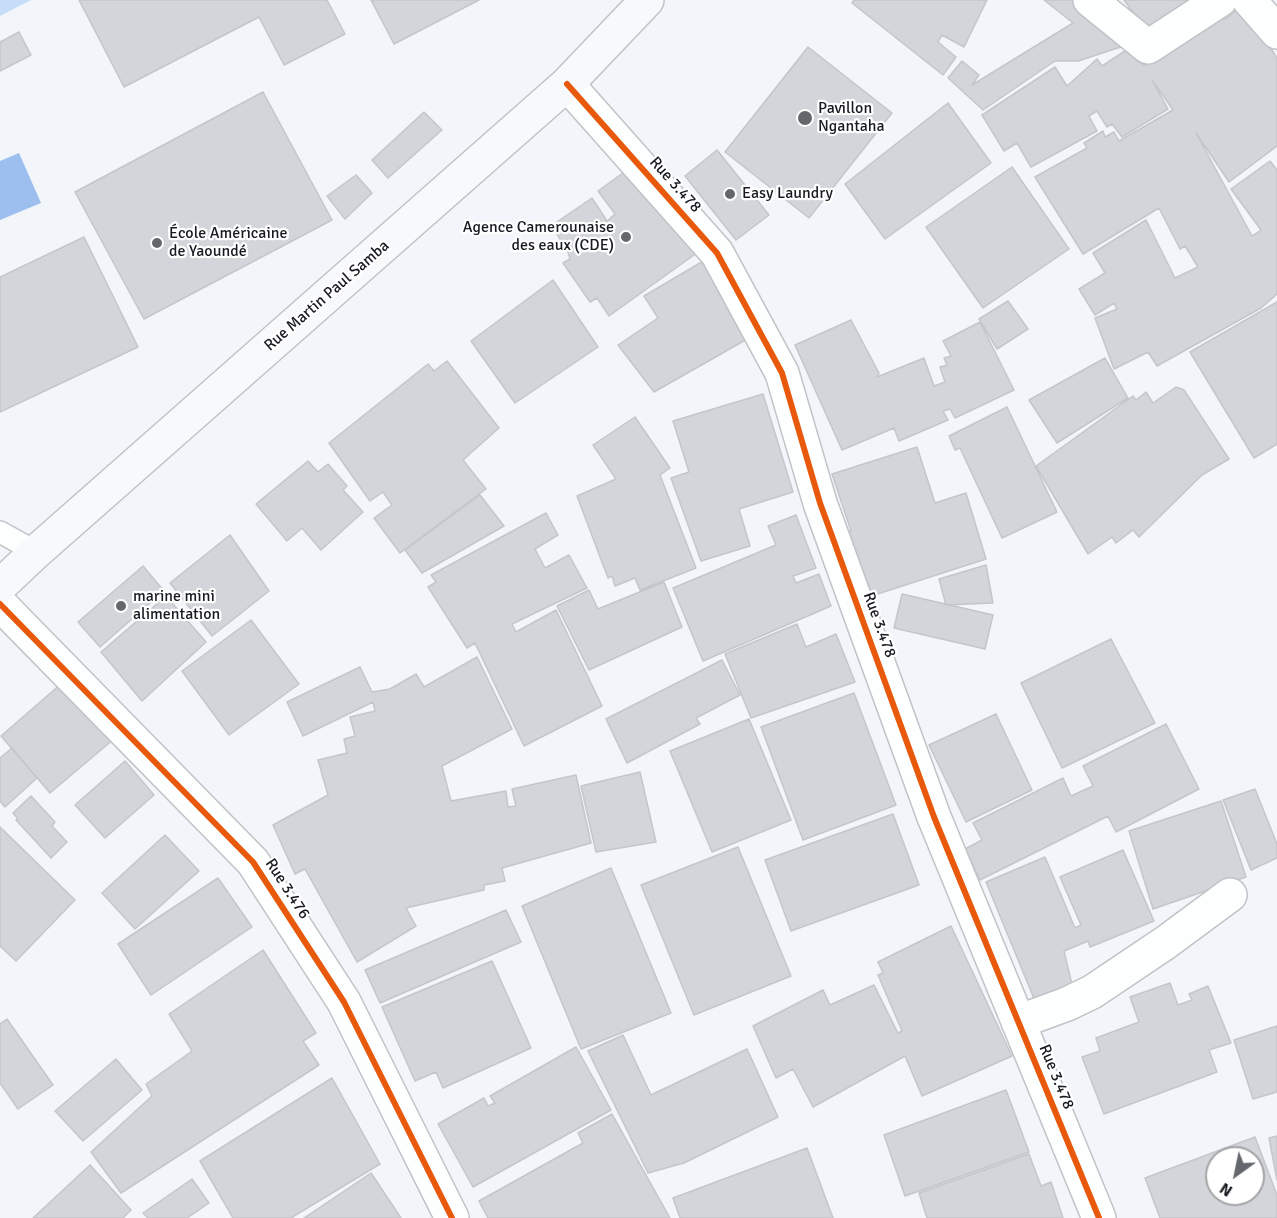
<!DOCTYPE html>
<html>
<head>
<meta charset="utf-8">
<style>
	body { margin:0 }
	#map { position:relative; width:1277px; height:1218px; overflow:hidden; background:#f2f6fa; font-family:Signika,sans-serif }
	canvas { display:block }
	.north { position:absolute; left:1205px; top:1146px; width:60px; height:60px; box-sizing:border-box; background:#fff; border:2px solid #a3a4a6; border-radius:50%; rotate:213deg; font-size:16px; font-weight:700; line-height:24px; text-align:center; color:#181b20 }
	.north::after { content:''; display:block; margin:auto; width:21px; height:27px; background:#64686c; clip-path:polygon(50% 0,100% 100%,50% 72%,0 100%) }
</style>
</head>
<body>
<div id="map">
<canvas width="1277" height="1218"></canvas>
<div class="north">N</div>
</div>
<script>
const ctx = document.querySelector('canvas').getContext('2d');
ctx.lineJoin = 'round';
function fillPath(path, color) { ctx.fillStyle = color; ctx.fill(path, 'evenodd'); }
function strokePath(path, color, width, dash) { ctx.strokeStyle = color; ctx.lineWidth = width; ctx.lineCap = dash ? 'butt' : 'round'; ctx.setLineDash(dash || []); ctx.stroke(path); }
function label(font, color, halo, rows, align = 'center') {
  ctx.font = font + ' Signika,sans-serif'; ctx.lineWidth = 4.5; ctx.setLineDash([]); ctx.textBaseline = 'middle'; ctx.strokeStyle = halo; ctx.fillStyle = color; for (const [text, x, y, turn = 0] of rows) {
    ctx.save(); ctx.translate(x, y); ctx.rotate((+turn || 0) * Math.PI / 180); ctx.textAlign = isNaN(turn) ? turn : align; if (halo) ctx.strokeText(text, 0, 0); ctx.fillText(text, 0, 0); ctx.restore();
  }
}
const green = new Path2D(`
	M 0,0 L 31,0 L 0,16 Z`);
const water = new Path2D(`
	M 19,153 L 41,203 L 0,220 L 0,161 Z`);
const building = new Path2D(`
	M 79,0 L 327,0 L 345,34 L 284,65 L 259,17 L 124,87 Z
	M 371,0 L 479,0 L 394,44 Z
	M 854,0 L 987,0 L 964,47 L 942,35 L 938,42 L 956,57 L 943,75 L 852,3 Z
	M 1044,0 L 1084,0 L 1133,43 L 1078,61 L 1055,61 L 983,110 L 948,78 L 962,61 L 979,75 L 972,85 L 1073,23 Z
	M 1124,0 L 1202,0 L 1152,38 Z
	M 1244,5 L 1277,58 L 1277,146 L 1229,182 L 1196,133 L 1252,236 L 1261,230 L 1231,189 L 1270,161 L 1277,170 L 1277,294 L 1261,308 L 1157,366 L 1148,352 L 1114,369 L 1095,318 L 1117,309 L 1114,303 L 1095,315 L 1079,289 L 1105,273 L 1093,253 L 1146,220 L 1175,278 L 1198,267 L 1185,246 L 1180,249 L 1159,208 L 1083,254 L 1035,177 L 1087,148 L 1084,143 L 1103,131 L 1105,137 L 1114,132 L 1119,141 L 1173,110 L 1152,80 L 1168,109 L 1122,137 L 1112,124 L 1107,127 L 1097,111 L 1089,116 L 1097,131 L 1031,167 L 1017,143 L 1004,151 L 982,115 L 1055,67 L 1067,86 L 1097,59 L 1102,66 L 1131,47 L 1144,66 L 1223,14 L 1225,19 Z
	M 19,32 L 31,55 L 0,71 L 0,42 Z
	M 808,47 L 892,113 L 809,218 L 725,152 Z
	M 263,92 L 332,220 L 144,319 L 75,192 Z
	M 948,103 L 991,163 L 885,239 L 845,184 Z
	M 424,112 L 442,130 L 388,178 L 372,160 Z
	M 717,150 L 769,215 L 736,240 L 685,176 Z
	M 634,165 L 701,250 L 609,316 L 597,298 L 590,302 L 563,263 L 570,259 L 567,249 L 551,226 L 592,198 L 607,221 L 615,214 L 598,191 Z
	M 1012,167 L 1069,249 L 983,308 L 926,227 Z
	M 356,175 L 372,193 L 345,219 L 327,196 Z
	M 84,237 L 138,347 L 0,412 L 0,277 Z
	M 705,260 L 749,338 L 654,392 L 618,345 L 658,318 L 644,296 Z
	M 553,280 L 598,347 L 515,403 L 471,341 Z
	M 1008,301 L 1028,329 L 997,349 L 979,319 Z
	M 1277,302 L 1277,444 L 1254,458 L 1190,352 Z
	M 851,320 L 879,373 L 877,377 L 924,358 L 934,386 L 945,382 L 940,367 L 947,365 L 944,358 L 951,356 L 943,341 L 980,322 L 1014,390 L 955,418 L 950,409 L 943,411 L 948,420 L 899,441 L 894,428 L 842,450 L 795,345 Z
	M 1105,358 L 1128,398 L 1057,443 L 1029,400 Z
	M 447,361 L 499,428 L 463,460 L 486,489 L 400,553 L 374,518 L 392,505 L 383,492 L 370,501 L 329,443 L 428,364 L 434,371 Z
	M 1176,387 L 1184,390 L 1229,459 L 1202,475 L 1139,537 L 1133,530 L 1116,543 L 1112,537 L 1088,554 L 1036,466 L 1133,396 L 1136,400 L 1146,392 L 1153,403 Z
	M 763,394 L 793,492 L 739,509 L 750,546 L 701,561 L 671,478 L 689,472 L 673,421 Z
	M 1007,407 L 1057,512 L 1002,538 L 960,448 L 955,450 L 949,436 Z
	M 635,417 L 670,468 L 660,475 L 696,568 L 640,590 L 635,578 L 615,586 L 612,576 L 608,578 L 577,496 L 616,479 L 593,445 Z
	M 917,447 L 935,503 L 966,493 L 986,559 L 862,599 L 840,534 L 851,531 L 832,474 Z
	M 308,461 L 318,472 L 328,464 L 347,486 L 343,490 L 363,512 L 321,550 L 302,528 L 287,541 L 256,504 Z
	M 480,495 L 504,526 L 422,573 L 405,550 Z
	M 546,513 L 558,535 L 535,549 L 545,568 L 569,555 L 587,588 L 512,624 L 516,632 L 556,610 L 602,706 L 524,746 L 475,643 L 467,648 L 428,587 L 436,582 L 431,575 Z
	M 796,515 L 816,568 L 793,576 L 796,583 L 819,574 L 831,606 L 703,661 L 673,588 L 776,545 L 768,526 Z
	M 230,535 L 269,591 L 212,636 L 170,583 Z
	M 986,565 L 993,603 L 946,605 L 939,579 Z
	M 143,566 L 164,591 L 100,647 L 78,622 Z
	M 664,582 L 682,627 L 589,670 L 557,606 L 589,590 L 598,609 Z
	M 902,594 L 993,615 L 985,649 L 894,628 Z
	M 166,596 L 206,642 L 142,701 L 101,652 Z
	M 251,620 L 299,684 L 229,735 L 182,671 Z
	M 797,624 L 806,647 L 836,634 L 855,682 L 751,718 L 725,654 Z
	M 1111,639 L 1155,723 L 1062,768 L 1021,683 Z
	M 477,657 L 512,729 L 442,766 L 451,801 L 506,791 L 508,807 L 516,806 L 512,789 L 576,775 L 591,843 L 502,868 L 505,881 L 484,885 L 484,890 L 406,908 L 416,926 L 357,962 L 305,869 L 295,874 L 273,825 L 328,795 L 318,760 L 347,753 L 344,739 L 355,736 L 350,717 L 375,711 L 373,702 L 303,736 L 287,702 L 360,667 L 372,692 L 390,689 L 416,674 L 424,687 Z
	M 722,660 L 740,695 L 696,718 L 700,724 L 627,763 L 606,719 Z
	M 70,676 L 121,733 L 50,793 L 1,736 Z
	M 854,693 L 896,805 L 803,840 L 761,727 Z
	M 996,714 L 1032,790 L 966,822 L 929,745 Z
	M 749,719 L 791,820 L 712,852 L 670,751 Z
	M 1166,724 L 1199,789 L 1116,832 L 1108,816 L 980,880 L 965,849 L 982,840 L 973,823 L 1063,778 L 1071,796 L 1093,786 L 1083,766 Z
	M 12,748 L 37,778 L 5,807 L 0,801 L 0,758 Z
	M 125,761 L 154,795 L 105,838 L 75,805 Z
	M 640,772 L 656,842 L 596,852 L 581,786 Z
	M 1255,789 L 1277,844 L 1277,858 L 1251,870 L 1223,800 Z
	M 31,796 L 55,822 L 52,826 L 67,842 L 51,858 L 16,820 L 18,819 L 13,813 Z
	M 1221,801 L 1246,877 L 1153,909 L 1129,831 Z
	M 893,814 L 919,885 L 791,931 L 765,860 Z
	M 0,827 L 75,900 L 16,961 L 0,946 Z
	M 165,835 L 199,871 L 135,929 L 102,893 Z
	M 738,847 L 791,976 L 694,1015 L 641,885 Z
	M 1123,850 L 1154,921 L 1090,947 L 1088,941 L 1064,951 L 1074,993 L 1035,1001 L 986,882 L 1045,857 L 1075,928 L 1081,925 L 1060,877 Z
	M 611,868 L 671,1013 L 581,1049 L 522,906 Z
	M 218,878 L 252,927 L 151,995 L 118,944 Z
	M 506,910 L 521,942 L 380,1003 L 365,970 Z
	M 951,926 L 1012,1056 L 922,1096 L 905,1056 L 813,1107 L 793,1069 L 776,1078 L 753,1026 L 823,990 L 830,1005 L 874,985 L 898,1033 L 902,1031 L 878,975 L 883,973 L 878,962 Z
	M 263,950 L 316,1033 L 303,1041 L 319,1065 L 121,1193 L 91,1152 L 152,1096 L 146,1084 L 192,1051 L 169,1014 Z
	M 492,961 L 531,1048 L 443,1088 L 436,1072 L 415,1081 L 382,1007 Z
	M 1170,983 L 1178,1005 L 1192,1000 L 1189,994 L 1208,986 L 1231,1043 L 1209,1050 L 1217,1072 L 1104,1114 L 1082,1057 L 1100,1051 L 1096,1038 L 1139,1022 L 1130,997 Z
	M 7,1019 L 53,1085 L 18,1109 L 0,1083 L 0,1024 Z
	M 1277,1026 L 1277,1092 L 1253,1099 L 1234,1040 Z
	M 623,1035 L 651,1095 L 747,1049 L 778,1117 L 684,1163 L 648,1173 L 588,1051 Z
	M 576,1047 L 611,1110 L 473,1187 L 438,1124 L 484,1098 L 488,1106 L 495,1103 L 490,1096 Z
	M 116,1059 L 142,1090 L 83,1141 L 55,1111 Z
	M 332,1078 L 380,1164 L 291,1218 L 233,1218 L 200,1161 Z
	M 1006,1090 L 1029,1152 L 905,1196 L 884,1135 Z
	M 612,1114 L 670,1218 L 488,1218 L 479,1201 L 583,1143 L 578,1133 Z
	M 1277,1136 L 1277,1180 L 1269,1138 Z
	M 1255,1137 L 1277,1195 L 1277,1218 L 1160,1218 L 1145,1178 ZM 1217,1158 L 1253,1158 L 1253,1194 L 1217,1194 Z
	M 807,1148 L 833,1218 L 680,1218 L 673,1198 Z
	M 1029,1154 L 1041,1186 L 1051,1182 L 1063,1218 L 927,1218 L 919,1193 Z
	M 90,1165 L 131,1210 L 123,1218 L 33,1218 Z
	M 371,1173 L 401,1218 L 304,1218 Z
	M 192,1179 L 209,1203 L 187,1218 L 148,1218 L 143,1213 Z`);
const lane = new Path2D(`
	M 0,532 L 36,552`);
const street = new Path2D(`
	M 1090,0 L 1148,47 L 1220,0
	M 1249,0 L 1277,32
	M 567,84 L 717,253 L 782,373 L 820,503 L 934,817 L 1099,1218
	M 0,604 L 253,862 L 344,1002 L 452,1218
	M 1018,1022 L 1067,1004 L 1092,992 L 1165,943 L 1230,895`);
const secondary = new Path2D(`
	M 0,586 L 36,552 L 567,84 L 647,0`);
const cycleway = new Path2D(`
	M 567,84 L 717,253 L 782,373 L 820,503 L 934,817 L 1099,1218
	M 0,604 L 253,862 L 344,1002 L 452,1218`);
const markers = [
	[805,118,8,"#64686c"],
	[730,194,6,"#64686c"],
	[626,237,6,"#64686c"],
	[157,243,6,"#64686c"],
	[121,606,6,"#64686c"]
];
const poiNames = [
	["Pavillon",818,109],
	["Ngantaha",818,127],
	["Easy Laundry",742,194],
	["Agence Camerounaise",614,228,"right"],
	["des eaux (CDE)",614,246,"right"],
	["École Américaine",169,234],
	["de Yaoundé",169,252],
	["marine mini",133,597],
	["alimentation",133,615]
];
const streetNames = [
	["Rue 3.478",675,185,48],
	["Rue Martin Paul Samba",327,296,-41],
	["Rue 3.478",879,625,70],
	["Rue 3.476",287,889,57],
	["Rue 3.478",1056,1077,68]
];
fillPath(green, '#c7dcf9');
fillPath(water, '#9dbff0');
fillPath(building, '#d2d5d9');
strokePath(building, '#c3c6ca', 1.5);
strokePath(lane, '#bfc3c7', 24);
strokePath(street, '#bfc3c7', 36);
strokePath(secondary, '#bfc3c7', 36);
strokePath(lane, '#fdfefe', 21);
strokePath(street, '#fdfefe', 33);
strokePath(secondary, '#f8f9fb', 33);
strokePath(cycleway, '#e8590c', 6);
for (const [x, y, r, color] of markers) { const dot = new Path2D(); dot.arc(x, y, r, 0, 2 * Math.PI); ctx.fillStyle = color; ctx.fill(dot); strokePath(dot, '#fff', 2); }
label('16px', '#181b20', '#fff', poiNames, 'left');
label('16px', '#181b20', '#fff', streetNames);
</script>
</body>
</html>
